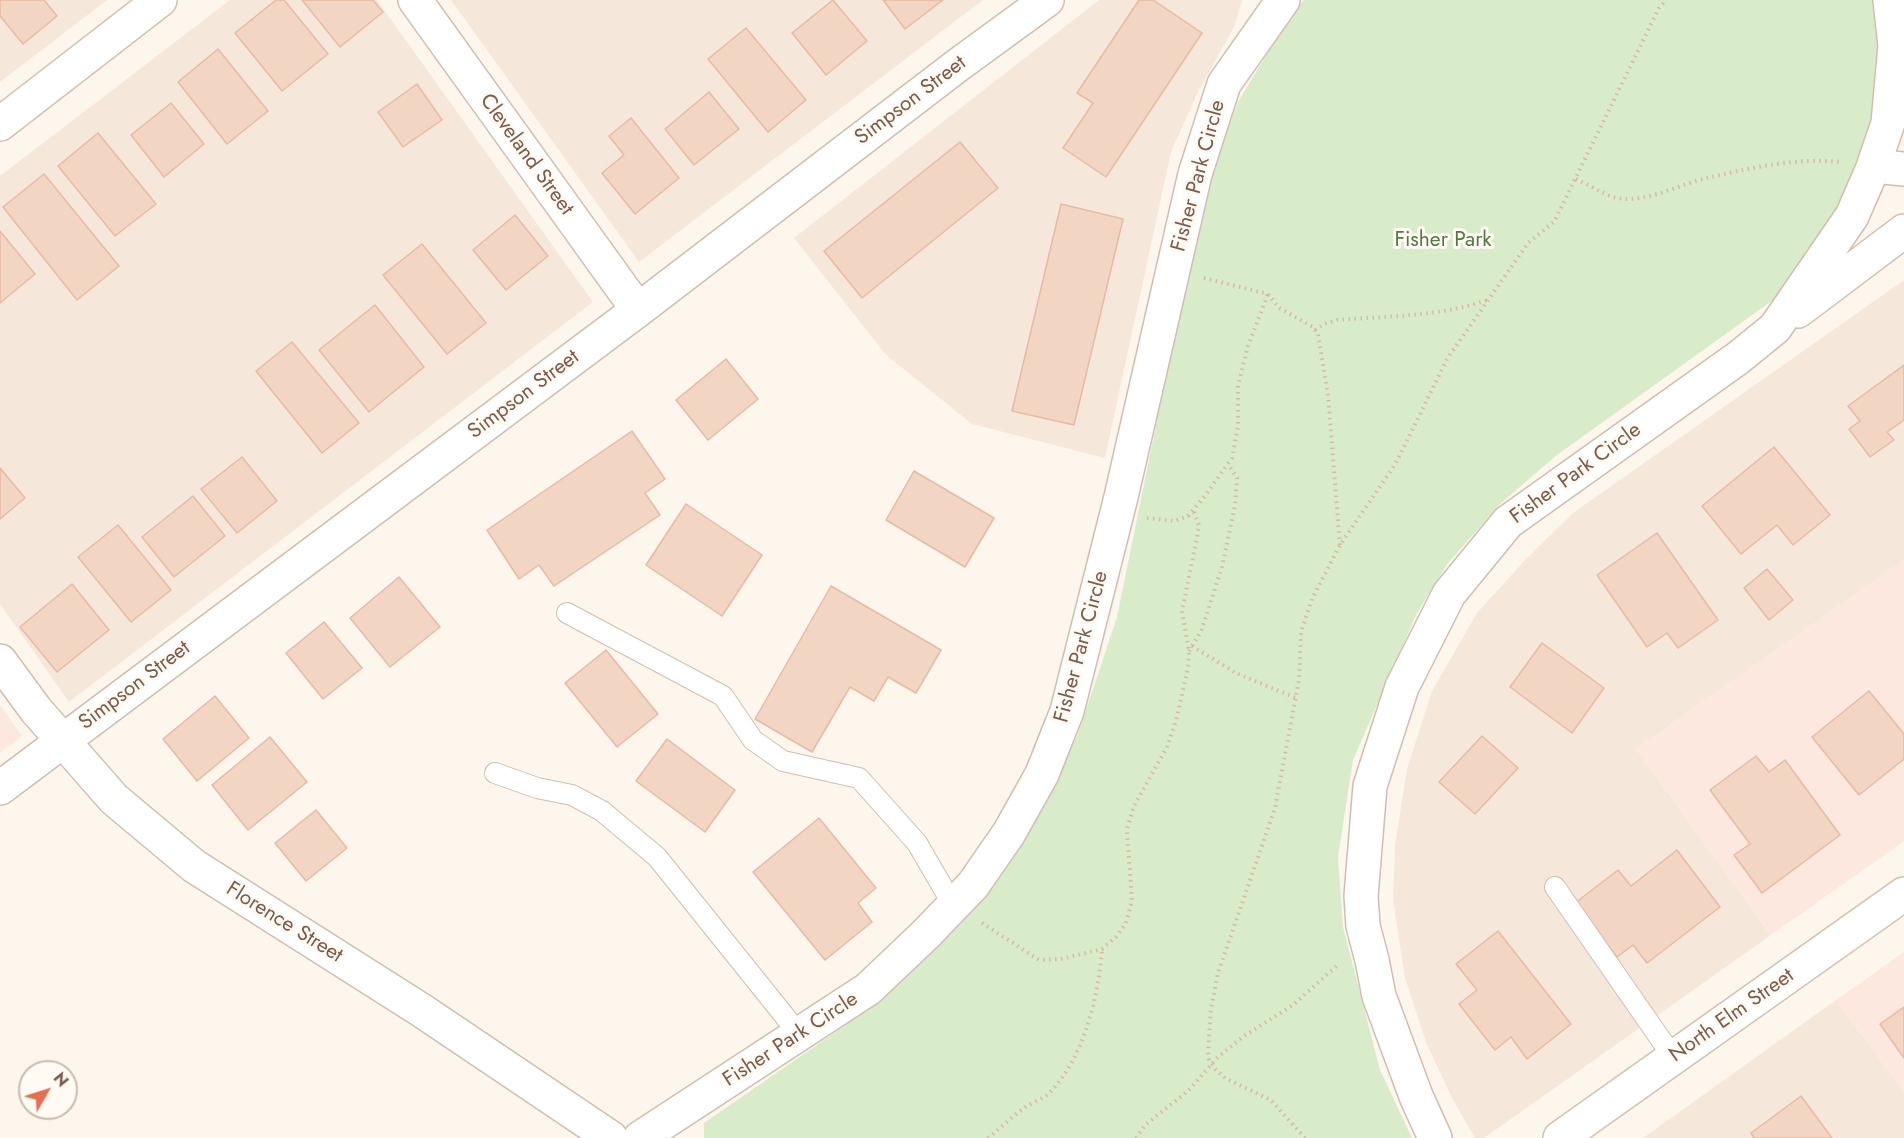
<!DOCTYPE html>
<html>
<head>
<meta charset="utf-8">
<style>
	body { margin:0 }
	#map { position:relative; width:1904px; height:1138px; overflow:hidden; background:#fdf6ec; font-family:Jost,sans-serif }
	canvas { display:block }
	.north { position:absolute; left:18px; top:1060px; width:60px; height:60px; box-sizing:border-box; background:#fffaf3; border:2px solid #cabbb1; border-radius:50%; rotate:51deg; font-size:16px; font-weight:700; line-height:24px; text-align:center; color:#7a5c4d }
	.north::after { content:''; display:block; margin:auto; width:21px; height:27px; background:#e76f51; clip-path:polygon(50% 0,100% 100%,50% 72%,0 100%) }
</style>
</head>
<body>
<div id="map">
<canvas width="1904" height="1138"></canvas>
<div class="north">N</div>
</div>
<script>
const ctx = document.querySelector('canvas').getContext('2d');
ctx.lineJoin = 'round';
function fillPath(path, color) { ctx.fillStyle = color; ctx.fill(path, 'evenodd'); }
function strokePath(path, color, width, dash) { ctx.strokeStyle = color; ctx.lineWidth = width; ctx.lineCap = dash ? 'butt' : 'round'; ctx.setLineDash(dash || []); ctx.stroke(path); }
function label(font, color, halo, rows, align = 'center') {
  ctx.font = font + ' Jost,sans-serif'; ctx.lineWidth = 6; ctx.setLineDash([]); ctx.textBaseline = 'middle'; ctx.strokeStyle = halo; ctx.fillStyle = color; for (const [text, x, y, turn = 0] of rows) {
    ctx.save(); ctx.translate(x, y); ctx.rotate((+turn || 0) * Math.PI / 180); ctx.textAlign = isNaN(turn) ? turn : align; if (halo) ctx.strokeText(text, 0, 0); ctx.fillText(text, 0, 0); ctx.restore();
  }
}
const residential = new Path2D(`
	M 0,0 L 107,0 L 0,82 Z
	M 230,0 L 377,0 L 593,302 L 69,702 L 0,604 L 0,176 Z
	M 451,0 L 983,0 L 639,262 Z
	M 1099,0 L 1242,0 L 1235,25 L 1198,92 L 1171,152 L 1105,458 L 972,424 L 886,355 L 794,238 Z
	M 1904,280 L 1904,560 L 1636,749 L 1771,935 L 1484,1138 L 1475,1138 L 1453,1100 L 1427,1045 L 1405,978 L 1393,900 L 1395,845 L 1407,769 L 1432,691 L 1477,613 L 1526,559 L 1573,513 Z
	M 1836,1000 L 1904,1092 L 1904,1138 L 1643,1138 Z`);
const commercial = new Path2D(`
	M 1904,560 L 1904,841 L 1771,935 L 1636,749 Z
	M 0,705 L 22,736 L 0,753 Z
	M 1904,952 L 1904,1092 L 1836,1000 Z`);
const green = new Path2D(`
	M 1304,0 L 1874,0 L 1881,46 L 1874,121 L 1842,203 L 1803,261 L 1773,300 L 1557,455 L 1500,504 L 1448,563 L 1417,613 L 1353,760 L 1338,857 L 1343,927 L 1380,1070 L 1412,1138 L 704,1138 L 704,1123 L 882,1000 L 962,922 L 1018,849 L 1078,734 L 1117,617 L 1203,194 L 1238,102 L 1286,22 Z`);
const building = new Path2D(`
	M 0,0 L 44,0 L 57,16 L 23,44 L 0,16 Z
	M 276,0 L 284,0 L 328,54 L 282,91 L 235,33 Z
	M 302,0 L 373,0 L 383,12 L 340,47 Z
	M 833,0 L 867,41 L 826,75 L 792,33 Z
	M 883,0 L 943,0 L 905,29 Z
	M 1139,0 L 1153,0 L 1202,33 L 1106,177 L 1063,148 L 1093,103 L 1077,93 Z
	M 746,28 L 806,100 L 768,132 L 708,59 Z
	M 218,49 L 268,111 L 227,144 L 178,82 Z
	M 417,84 L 442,120 L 403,147 L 378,112 Z
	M 709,92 L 739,129 L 694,165 L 665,129 Z
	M 171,103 L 204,144 L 164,177 L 131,135 Z
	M 631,118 L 679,178 L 635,214 L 602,173 L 624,155 L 609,136 Z
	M 98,133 L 156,204 L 115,236 L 58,166 Z
	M 960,142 L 998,188 L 862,298 L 824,251 Z
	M 44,174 L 119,266 L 77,300 L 3,207 Z
	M 1061,204 L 1123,219 L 1074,425 L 1012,411 Z
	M 515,215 L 548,256 L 506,290 L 473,250 Z
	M 0,231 L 35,274 L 0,303 Z
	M 422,244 L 486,323 L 447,354 L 383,275 Z
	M 375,305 L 424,367 L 369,412 L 319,350 Z
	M 292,342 L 359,423 L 322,453 L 256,371 Z
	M 726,359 L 758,399 L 708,440 L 676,400 Z
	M 1904,365 L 1904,420 L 1887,432 L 1894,440 L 1870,457 L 1849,429 L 1860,421 L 1848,406 Z
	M 632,431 L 665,479 L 645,493 L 660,515 L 554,586 L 539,565 L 519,579 L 487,530 Z
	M 1774,447 L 1830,515 L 1793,545 L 1777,525 L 1741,554 L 1702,506 Z
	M 242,457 L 277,501 L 237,533 L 201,489 Z
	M 0,468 L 25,498 L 0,519 Z
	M 914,471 L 994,518 L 965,567 L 886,520 Z
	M 193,496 L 225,536 L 174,577 L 142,537 Z
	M 686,504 L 762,555 L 722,616 L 646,565 Z
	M 118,525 L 171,590 L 131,622 L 78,557 Z
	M 1657,533 L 1718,620 L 1678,648 L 1667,633 L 1647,647 L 1597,575 Z
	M 1767,569 L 1793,600 L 1769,620 L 1744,588 Z
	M 399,577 L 440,627 L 390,667 L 350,618 Z
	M 72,584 L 109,630 L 57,672 L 20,627 Z
	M 831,586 L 941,650 L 916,693 L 888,677 L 874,701 L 850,687 L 812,752 L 755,719 Z
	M 324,622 L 362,668 L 323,699 L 286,653 Z
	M 1542,643 L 1604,688 L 1572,733 L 1510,687 Z
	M 606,650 L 658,714 L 617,747 L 565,683 Z
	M 1869,691 L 1904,734 L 1904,759 L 1859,795 L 1812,737 Z
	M 215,696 L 249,738 L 197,781 L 163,739 Z
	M 1482,736 L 1518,768 L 1475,814 L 1439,782 Z
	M 270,737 L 307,782 L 248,830 L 212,785 Z
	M 667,739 L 735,790 L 705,832 L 636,781 Z
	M 1756,756 L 1769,772 L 1785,760 L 1840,835 L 1762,893 L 1734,855 L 1750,844 L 1710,790 Z
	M 316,810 L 347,848 L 306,881 L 275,843 Z
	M 819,818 L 876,888 L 858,903 L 872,922 L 825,960 L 753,872 Z
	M 1677,850 L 1720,907 L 1647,963 L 1633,945 L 1617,957 L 1575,903 L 1618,870 L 1631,886 Z
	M 1498,931 L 1571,1024 L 1527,1059 L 1511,1037 L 1495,1050 L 1459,1004 L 1477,990 L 1456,964 Z
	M 1904,1007 L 1904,1058 L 1880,1024 Z
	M 1801,1096 L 1832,1138 L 1754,1138 L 1751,1133 Z`);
const path = new Path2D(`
	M 1576,179 C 1588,184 1601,193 1613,197 C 1642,205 1675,186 1703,179 C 1744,169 1798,157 1840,162
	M 1204,278 L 1268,294 L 1279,308 L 1313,327 L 1318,334 L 1328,395 L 1340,545
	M 1315,330 L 1324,324 L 1337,320 C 1388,316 1441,317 1490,299
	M 1147,518 L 1174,521 L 1188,516 L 1205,496 L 1232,458 L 1238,426 L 1238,386 L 1248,346 L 1268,294
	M 1192,646 L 1236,673 L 1296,698
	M 1189,651 L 1201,632 L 1222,567 L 1235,505 L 1237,478 L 1228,464
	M 982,923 L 1039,960 L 1061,959 L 1102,949 L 1116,937 L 1126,923 L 1132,901 L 1127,829 L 1134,806 L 1167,747 L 1176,721 L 1188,668 L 1189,651 L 1182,611 L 1197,538 L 1199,525 L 1193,510
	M 988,1138 C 1000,1129 1011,1117 1024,1108 C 1031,1103 1041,1100 1048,1094 C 1083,1061 1099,996 1102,949
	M 1136,1138 L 1145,1125 L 1188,1091 L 1218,1057 L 1244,1036 L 1293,1005 L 1339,964
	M 1305,1138 L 1271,1100 L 1225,1078 L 1215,1069 L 1209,1059 L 1208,1051 L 1211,1009 L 1218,973 L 1275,808 L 1299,680 L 1301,632 L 1312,599 L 1340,545 L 1396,463 L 1447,359 L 1528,243 L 1554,222 L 1659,8 L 1666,0`);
const lane = new Path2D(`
	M 567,613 L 723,696 L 753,740 L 783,761 L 859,778 L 917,843 L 953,905
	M 495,773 L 537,788 L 572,795 L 602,811 L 657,857 L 799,1034
	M 1555,887 L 1673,1057`);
const street = new Path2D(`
	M 415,0 L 638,310
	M 1874,166 L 1904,169
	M 1798,311 L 1904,231
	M 0,661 L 36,710 L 114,799 L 194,866 L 421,1010 L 611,1138
	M 0,788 L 638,310 L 958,65 L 1047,0
	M 640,1138 L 868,989 L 926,934 L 973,885 L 1009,833 L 1042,774 L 1067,711 L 1121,497 L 1195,174 L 1224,84 L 1283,0
	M 1435,1138 L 1416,1096 L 1379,996 L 1372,960 L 1363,926 L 1361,896 L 1370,786 L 1402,687 L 1449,594 L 1508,522 L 1738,358 L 1775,328 L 1852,216 L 1872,170 L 1888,123 L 1895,46 L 1890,0`);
const secondary = new Path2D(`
	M 0,124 L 160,0
	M 1560,1138 L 1904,894`);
const streetNames = [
	["Simpson Street",911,101,-37],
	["Cleveland Street",526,155,54],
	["Fisher Park Circle",1199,176,-75],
	["Simpson Street",524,395,-37],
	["Fisher Park Circle",1576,474,-36],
	["Fisher Park Circle",1082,647,-75],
	["Simpson Street",135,686,-37],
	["Florence Street",284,923,32],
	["North Elm Street",1732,1016,-35],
	["Fisher Park Circle",791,1040,-33]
];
const parkNames = [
	["Fisher Park",1443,241]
];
fillPath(residential, '#f5e8da');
fillPath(commercial, '#fde8e0');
fillPath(green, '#d8ecc9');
fillPath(building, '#f3d5c3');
strokePath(building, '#e6bba3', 1.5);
strokePath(lane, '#d1beb0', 22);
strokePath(street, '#d1beb0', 36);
strokePath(secondary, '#d6c0b0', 36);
strokePath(path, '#d9b8a5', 4, [1.5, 4.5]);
strokePath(lane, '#fff', 20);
strokePath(street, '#fff', 33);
strokePath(secondary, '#fff', 33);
label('21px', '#7a5c4d', '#fffaf3', streetNames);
label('21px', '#537a41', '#fffaf3', parkNames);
</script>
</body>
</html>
